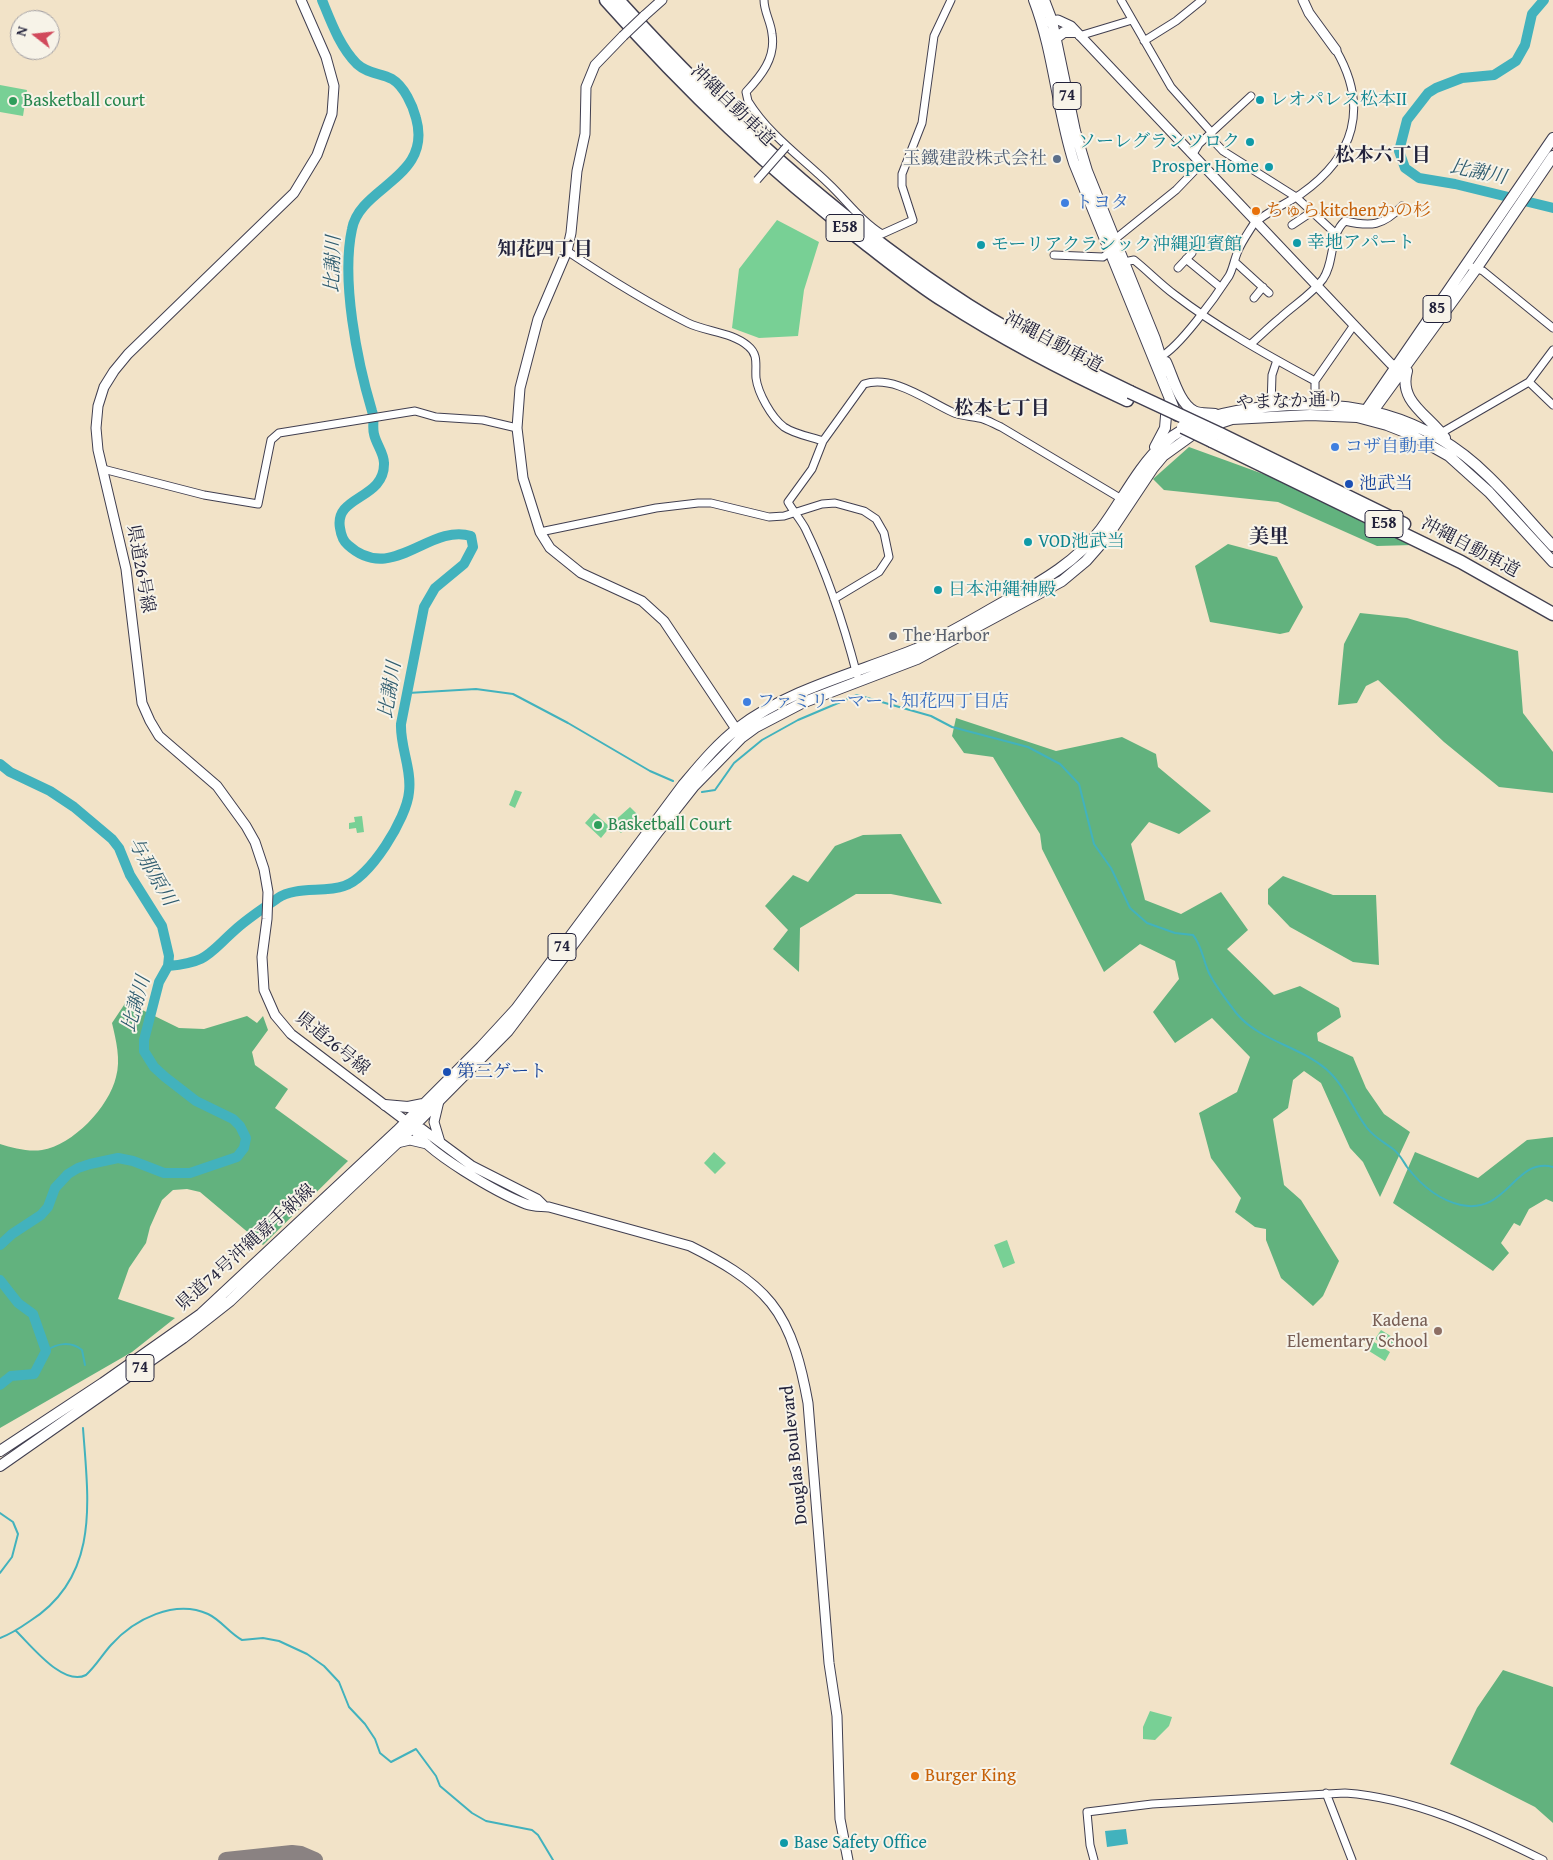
<!DOCTYPE html>
<html>
<head>
<meta charset="utf-8">
<style>
	body { margin:0 }
	#map { position:relative; width:1553px; height:1860px; overflow:hidden; background:#f2e3c8; font-family:"Gentium Book Plus",serif }
	canvas { display:block }
	.north { position:absolute; left:10px; top:10px; width:50px; height:50px; box-sizing:border-box; background:#f7f3e8; border:1px solid #a29fa3; border-radius:50%; rotate:286deg; font-size:14px; font-weight:700; line-height:20px; text-align:center; color:#22223b }
	.north::after { content:''; display:block; margin:auto; width:18px; height:22px; background:#d1495b; clip-path:polygon(50% 0,100% 100%,50% 72%,0 100%) }
</style>
</head>
<body>
<div id="map">
<canvas width="1553" height="1860"></canvas>
<div class="north">N</div>
</div>
<script>
const ctx = document.querySelector('canvas').getContext('2d');
ctx.lineJoin = 'round';
function fillPath(path, color) { ctx.fillStyle = color; ctx.fill(path, 'evenodd'); }
function strokePath(path, color, width, dash) { ctx.strokeStyle = color; ctx.lineWidth = width; ctx.lineCap = dash ? 'butt' : 'round'; ctx.setLineDash(dash || []); ctx.stroke(path); }
function label(font, color, halo, rows, align = 'center') {
  ctx.font = font + ' "Gentium Book Plus","Noto Serif JP",serif'; ctx.lineWidth = 4; ctx.setLineDash([]); ctx.textBaseline = 'middle'; ctx.strokeStyle = halo; ctx.fillStyle = color; for (const [text, x, y, turn = 0] of rows) {
    ctx.save(); ctx.translate(x, y); ctx.rotate((+turn || 0) * Math.PI / 180); ctx.textAlign = isNaN(turn) ? turn : align; if (halo) ctx.strokeText(text, 0, 0); ctx.fillText(text, 0, 0); ctx.restore();
  }
}
const green = new Path2D(`
	M 0,85 L 27,90 L 23,116 L 0,112 Z
	M 777,220 L 819,242 L 804,290 L 798,336 L 759,338 L 732,328 L 739,269 Z
	M 515,790 L 522,792 L 515,808 L 509,805 Z
	M 630,807 L 638,815 L 621,833 L 611,824 Z
	M 594,813 L 610,827 L 601,838 L 585,823 Z
	M 362,816 L 364,832 L 357,833 L 356,828 L 349,829 L 349,823 L 355,822 L 354,817 Z
	M 714,1152 L 726,1163 L 715,1174 L 704,1163 Z
	M 1007,1240 L 1015,1263 L 1003,1268 L 994,1245 Z
	M 1381,1330 L 1397,1340 L 1392,1349 L 1375,1339 Z
	M 1374,1342 L 1390,1352 L 1385,1361 L 1369,1351 Z
	M 1150,1711 L 1172,1717 L 1169,1726 L 1155,1740 L 1143,1739 L 1143,1727 Z`);
const forest = new Path2D(`
	M 1189,447 L 1299,487 L 1413,545 L 1377,546 L 1278,502 L 1164,490 L 1153,479 Z
	M 1228,544 L 1277,557 L 1303,607 L 1289,632 L 1280,634 L 1210,622 L 1195,566 Z
	M 1360,613 L 1407,618 L 1518,651 L 1523,713 L 1553,752 L 1553,793 L 1499,787 L 1444,742 L 1378,680 L 1366,686 L 1357,703 L 1338,705 L 1344,644 Z
	M 956,718 L 1056,751 L 1122,737 L 1156,754 L 1158,767 L 1211,811 L 1179,834 L 1149,822 L 1131,844 L 1145,900 L 1181,914 L 1221,892 L 1248,930 L 1227,949 L 1274,995 L 1300,986 L 1339,1008 L 1341,1017 L 1317,1033 L 1318,1041 L 1353,1057 L 1366,1088 L 1384,1114 L 1410,1132 L 1380,1197 L 1363,1162 L 1350,1148 L 1321,1083 L 1304,1071 L 1293,1080 L 1288,1108 L 1273,1119 L 1284,1185 L 1301,1200 L 1339,1261 L 1323,1296 L 1313,1306 L 1281,1278 L 1266,1240 L 1266,1229 L 1255,1227 L 1235,1212 L 1241,1198 L 1211,1158 L 1199,1113 L 1237,1092 L 1250,1057 L 1212,1018 L 1175,1043 L 1153,1012 L 1179,979 L 1175,961 L 1140,944 L 1104,972 L 1042,849 L 1040,834 L 993,757 L 964,753 L 952,736 Z
	M 901,834 L 942,904 L 891,894 L 856,894 L 800,928 L 799,972 L 773,949 L 788,930 L 765,906 L 793,875 L 808,882 L 835,846 L 863,835 Z
	M 1283,876 L 1333,895 L 1376,895 L 1379,965 L 1353,962 L 1290,927 L 1268,904 L 1268,889 Z
	M 126,1002 L 179,1028 L 204,1029 L 247,1016 L 257,1023 L 263,1016 L 268,1030 L 252,1052 L 255,1065 L 288,1089 L 275,1108 L 348,1161 L 263,1245 L 200,1192 L 187,1189 L 173,1190 L 162,1200 L 150,1227 L 146,1243 L 129,1268 L 118,1299 L 175,1318 L 132,1352 L 0,1428 L 0,1144 C 13,1148 28,1152 42,1150 C 73,1145 109,1107 116,1077 C 121,1060 116,1040 112,1023 Z
	M 1553,1137 L 1553,1202 L 1546,1199 L 1529,1209 L 1520,1226 L 1514,1223 L 1501,1243 L 1509,1253 L 1493,1271 L 1393,1203 L 1415,1152 L 1478,1178 L 1527,1140 Z
	M 1503,1670 L 1553,1687 L 1553,1823 L 1535,1807 L 1450,1764 L 1477,1708 Z`);
const water = new Path2D(`
	M 1126,1829 L 1128,1844 L 1107,1847 L 1105,1831 Z`);
const stream = new Path2D(`
	M 408,693 L 476,689 L 513,694 L 568,723 L 650,771 L 673,781
	M 702,792 L 715,790 L 734,763 L 762,740 L 798,720 L 857,695 L 931,716 L 952,727 L 1028,747 L 1060,764 L 1079,784 L 1094,844 L 1111,868 L 1130,908 L 1147,923 L 1175,933 L 1193,935 C 1202,946 1203,960 1209,973 C 1216,987 1227,1001 1237,1014 C 1260,1041 1299,1046 1326,1069 C 1344,1084 1353,1110 1367,1128 C 1375,1138 1384,1142 1393,1149 C 1399,1153 1403,1161 1407,1167 C 1421,1185 1438,1200 1461,1205 C 1508,1215 1514,1157 1553,1167
	M 46,1351 C 57,1343 71,1341 82,1350 L 85,1365
	M 0,1573 L 12,1557 L 18,1534 L 13,1522 L 0,1513
	M 16,1631 C 31,1645 63,1687 86,1675 C 96,1666 102,1655 111,1645 C 134,1619 175,1599 208,1614 C 221,1620 229,1633 242,1640 L 263,1638 L 279,1641 L 307,1654 L 324,1666 L 339,1682 L 349,1707 L 365,1724 L 375,1739 L 380,1753 L 391,1762 L 416,1749 L 436,1776 L 440,1786 L 472,1813 L 486,1821 L 532,1830 L 538,1835 L 553,1860
	M 0,1638 C 11,1634 20,1628 30,1621 C 101,1576 88,1499 83,1428`);
const river = new Path2D(`
	M 1544,0 L 1532,14 L 1525,45 L 1516,61 L 1494,75 L 1462,78 L 1436,88 L 1428,93 L 1407,120 L 1399,151 L 1405,168 L 1419,178 L 1455,184 L 1553,208
	M 0,764 L 10,772 L 50,791 L 74,807 L 112,839 L 119,848 L 130,875 L 162,926 L 169,956 L 168,966 L 159,982 L 144,1040 L 144,1051 L 154,1067 L 165,1077 L 196,1101 L 233,1119 L 240,1126 L 246,1138 L 244,1148 L 237,1157 L 190,1173 L 164,1173 L 133,1161 L 118,1158 L 90,1164 L 78,1168 L 68,1174 L 55,1188 L 48,1207 L 41,1215 L 12,1234 L 0,1245
	M 168,966 C 208,962 207,955 235,930 C 248,918 264,908 278,898 C 295,886 324,893 344,886 C 370,878 407,818 409,792 C 412,769 400,747 401,724 L 424,607 L 435,588 L 464,564 L 473,547 L 471,536 C 429,523 392,585 348,545 C 343,541 341,535 340,528 C 334,495 385,500 384,463 C 384,453 376,444 374,434 C 372,427 375,419 372,411 C 357,361 341,280 352,229 C 360,186 433,178 416,118 C 413,106 404,86 392,79 C 380,73 368,74 357,64 C 340,47 331,22 322,0
	M 0,1280 L 18,1303 L 33,1314 L 46,1351 L 34,1374 L 11,1376 L 0,1385`);
const taxiway = new Path2D(`
	M 226,1860 L 292,1853 L 301,1854 L 315,1860`);
const minor = new Path2D(`
	M 764,0 C 764,12 771,22 772,34 C 776,58 761,76 746,92 L 748,101 C 769,135 801,157 829,184 C 846,200 861,221 882,234 L 913,220 L 902,186 L 902,174 L 922,123 L 934,36 L 951,0
	M 1121,0 L 1171,87 L 1212,133
	M 1079,36 L 1132,20
	M 1144,41 L 1176,21 L 1202,0
	M 1209,136 L 1223,151 L 1296,197 L 1336,234
	M 1193,154 L 1199,144 L 1251,96
	M 1292,225 L 1310,213
	M 567,251 C 606,277 646,302 688,323 C 707,332 732,332 748,346 C 759,355 755,365 756,378 C 758,393 771,417 784,427 C 794,434 811,437 823,441
	M 1054,255 L 1103,257 L 1110,252 L 1114,240 L 1176,190 L 1201,164
	M 1186,259 L 1220,287
	M 1124,262 L 1134,260 C 1148,271 1160,284 1175,295 C 1218,328 1267,355 1315,381
	M 1235,262 L 1269,293
	M 1472,267 L 1483,271 L 1553,328
	M 1178,268 L 1192,253
	M 1254,298 L 1263,287
	M 1251,344 C 1261,335 1270,326 1280,318 C 1294,305 1311,295 1323,279 C 1335,262 1329,235 1345,221 C 1371,227 1383,226 1402,206
	M 1160,357 C 1179,348 1216,296 1229,276 C 1233,269 1234,260 1238,251 C 1241,243 1248,233 1253,225 C 1262,214 1288,203 1301,194 C 1355,156 1369,107 1336,50
	M 1529,382 L 1553,405
	M 1315,404 L 1315,381 L 1354,325
	M 1271,406 L 1272,375 L 1277,360
	M 1441,433 L 1529,382 L 1553,350
	M 103,469 L 204,495 L 258,504 L 271,440 L 279,433 L 415,411 L 436,417 L 483,420 L 517,428
	M 540,532 L 656,508 L 698,503 L 711,503 L 769,517 L 784,516 L 822,504 L 835,503 L 864,511 L 876,519 L 884,533 L 889,557 L 879,572 L 834,599
	M 857,675 C 844,625 828,575 805,528 C 800,519 793,511 788,502 L 812,469 L 823,441 L 864,384 C 894,375 926,400 952,412 C 960,416 970,416 979,418 C 986,419 994,424 1001,427 L 1125,501
	M 1326,1793 L 1352,1860
	M 1094,1860 L 1090,1845 L 1087,1812 L 1152,1804 L 1345,1793 C 1415,1798 1480,1829 1543,1860`);
const tertiary = new Path2D(`
	M 1303,0 L 1309,13 L 1336,50
	M 644,16 L 662,0
	M 1046,22 L 1058,20 L 1071,26 L 1354,325 L 1391,364 L 1398,366
	M 623,36 L 595,65 L 586,87 L 585,134 L 577,171 L 571,233 L 567,251 L 538,319 L 520,388 L 517,428 L 523,478 L 540,532 L 550,548 L 581,573 L 642,601 L 664,621 L 740,735
	M 439,1101 L 434,1122 L 440,1142
	M 413,1127 C 423,1151 500,1194 526,1204 C 534,1207 541,1206 549,1207 L 690,1246 C 718,1260 751,1278 771,1303 C 793,1330 802,1370 808,1403 L 829,1663 L 837,1716 L 840,1819 L 848,1860
	M 413,1127 L 422,1129 L 472,1166 L 537,1199 L 544,1206
	M 397,1143 L 410,1140 L 427,1144`);
const secondary = new Path2D(`
	M 301,0 L 326,57 L 334,86 L 332,114 L 317,155 L 294,193 L 128,354 L 114,371 L 104,387 L 98,406 L 96,428 L 98,450 L 126,569 L 142,703 L 150,721 L 159,736 L 217,786 L 246,826 L 255,842 L 264,869 L 268,892 L 267,919 L 262,957 L 264,990 L 275,1015 L 291,1034 L 411,1125`);
const primary = new Path2D(`
	M 1034,0 C 1054,52 1057,110 1074,163 L 1177,416
	M 1044,0 L 1052,21 L 1075,131 L 1087,171 L 1155,339 L 1165,371
	M 1056,38 L 1064,32 L 1075,32
	M 1166,362 C 1173,377 1179,403 1194,411 C 1200,414 1208,413 1215,414
	M 1407,371 C 1398,402 1429,415 1445,438
	M 1366,413 L 1367,409 L 1553,138
	M 1370,415 L 1476,269 L 1553,156
	M 1155,447 L 1165,428 L 1167,404
	M 385,1105 L 408,1107 L 423,1104
	M 0,1451 L 103,1383 L 201,1314 L 397,1131 L 481,1047 L 516,1009 L 683,785 C 700,765 717,744 738,728 C 789,689 857,673 916,649 C 948,635 978,616 1009,599 C 1043,581 1077,561 1101,529 C 1122,501 1137,468 1163,444 C 1192,418 1227,411 1265,407 C 1350,398 1425,414 1488,476 C 1511,498 1531,523 1553,546
	M 0,1466 L 183,1338 L 230,1301 L 397,1143 L 508,1031 L 657,833 L 694,786 L 741,738 L 756,727 L 802,703 L 917,659 L 1062,581 L 1086,561 L 1107,537 L 1153,468 L 1163,456 L 1199,430 L 1232,419 L 1310,415 L 1357,417 L 1387,425 L 1410,434 L 1449,456 L 1489,492 L 1553,562`);
const motorway = new Path2D(`
	M 606,0 C 687,91 768,169 865,243 C 891,263 917,284 944,301 C 1003,339 1064,371 1127,400
	M 618,0 C 717,110 825,209 948,292 C 1005,331 1068,362 1130,392
	M 1220,434 L 1404,524
	M 1212,441 L 1461,562 L 1553,614`);
const minorBridge = new Path2D(`
	M 757,180 L 786,147`);
const tertiaryBridge = new Path2D(`
	M 623,36 L 644,16`);
const motorwayBridge = new Path2D(`
	M 1130,392 L 1220,434
	M 1183,427 L 1212,441`);
const markers = [
	[1260,100,5,"#0f9aa8"],
	[13,101,5,"#2e9e5b"],
	[1250,142,5,"#0f9aa8"],
	[1057,159,5,"#5c6f8a"],
	[1269,167,5,"#0f9aa8"],
	[1065,203,5,"#3f7fe0"],
	[1256,211,5,"#e8710a"],
	[1297,243,5,"#0f9aa8"],
	[981,245,5,"#0f9aa8"],
	[1335,447,5,"#3f7fe0"],
	[1349,484,5,"#1a4fb4"],
	[1028,542,5,"#0f9aa8"],
	[938,590,5,"#0f9aa8"],
	[893,636,5,"#6b7280"],
	[747,702,5,"#3f7fe0"],
	[598,825,5,"#2e9e5b"],
	[447,1072,5,"#1a4fb4"],
	[1438,1331,5,"#8d6e63"],
	[915,1776,5,"#e8710a"],
	[784,1843,5,"#0f9aa8"]
];
const shields = [
	[1067,96,28],
	[845,228,38],
	[1437,309,28],
	[1384,524,38],
	[562,947,28],
	[140,1368,28]
];
const shieldNames = [
	["74",1067,96],
	["E58",845,228],
	["85",1437,309],
	["E58",1384,524],
	["74",562,947],
	["74",140,1368]
];
const cultureNames = [
	["レオパレス松本Ⅱ",1270,100],
	["ソーレグランツロク",1240,142,"right"],
	["Prosper Home",1259,167,"right"],
	["幸地アパート",1307,243],
	["モーリアクラシック沖縄迎賓館",991,245],
	["VOD池武当",1038,542],
	["日本沖縄神殿",948,590],
	["Base Safety Office",794,1843]
];
const leisureNames = [
	["Basketball court",23,101],
	["Basketball Court",608,825]
];
const streetNames = [
	["沖縄自動車道",732,106,44],
	["沖縄自動車道",1053,343,28],
	["やまなか通り",1290,402,-2],
	["沖縄自動車道",1470,548,28],
	["県道26号線",140,569,80],
	["県道26号線",332,1044,39],
	["県道74号沖縄嘉手納線",246,1248,-42],
	["Douglas Boulevard",795,1455,-96]
];
const serviceNames = [
	["玉鐵建設株式会社",1047,159]
];
const shopNames = [
	["トヨタ",1075,203],
	["コザ自動車",1345,447],
	["ファミリーマート知花四丁目店",757,702]
];
const foodNames = [
	["ちゅらkitchenかの杉",1266,211],
	["Burger King",925,1776]
];
const transitNames = [
	["池武当",1359,484],
	["第三ゲート",457,1072]
];
const worshipNames = [
	["The Harbor",903,636]
];
const educationNames = [
	["Kadena",1428,1321],
	["Elementary School",1428,1342]
];
const neighbourhoodNames = [
	["松本六丁目",1383,156],
	["知花四丁目",545,250],
	["松本七丁目",1002,409]
];
const waterNames = [
	["比謝川",1478,173,12],
	["比謝川",334,264,-88],
	["比謝川",391,690,-81],
	["与那原川",151,872,60],
	["比謝川",137,1004,-74]
];
const quarterNames = [
	["美里",1269,538]
];
fillPath(green, '#78d095');
fillPath(forest, '#62b27e');
fillPath(water, '#42b2bd');
strokePath(stream, '#42b2bd', 2);
strokePath(river, '#42b2bd', 10);
strokePath(taxiway, '#8a8282', 16);
strokePath(minor, '#413f50', 9);
strokePath(tertiary, '#413f50', 11);
strokePath(secondary, '#413f50', 11);
strokePath(primary, '#413f50', 12);
strokePath(motorway, '#413f50', 15);
strokePath(minor, '#fff', 7);
strokePath(tertiary, '#fff', 9);
strokePath(secondary, '#fff', 9);
strokePath(primary, '#fff', 10);
strokePath(motorway, '#fff', 12);
strokePath(minorBridge, '#413f50', 9, []);
strokePath(tertiaryBridge, '#413f50', 11, []);
strokePath(motorwayBridge, '#413f50', 15, []);
strokePath(minorBridge, '#fff', 7);
strokePath(tertiaryBridge, '#fff', 9);
strokePath(motorwayBridge, '#fff', 12);
for (const [x, y, r, color] of markers) { const dot = new Path2D(); dot.arc(x, y, r, 0, 2 * Math.PI); ctx.fillStyle = color; ctx.fill(dot); strokePath(dot, '#f7f3e8', 2); }
for (const [x, y, w] of shields) { const box = new Path2D(); box.roundRect(x - w / 2, y - 13.5, w, 27, 4); ctx.fillStyle = '#f7f3e8'; ctx.fill(box); strokePath(box, '#22223b', 1); }
label('bold 16px', '#22223b', null, shieldNames);
label('18px', '#0d838f', '#f7f3e8', cultureNames, 'left');
label('18px', '#27864d', '#f7f3e8', leisureNames, 'left');
label('18px', '#22223b', '#f7f3e8', streetNames);
label('18px', '#4e5e75', '#f7f3e8', serviceNames, 'right');
label('18px', '#366cbe', '#f7f3e8', shopNames, 'left');
label('18px', '#c56008', '#f7f3e8', foodNames, 'left');
label('18px', '#164399', '#f7f3e8', transitNames, 'left');
label('18px', '#5b616d', '#f7f3e8', worshipNames, 'left');
label('18px', '#785e54', '#f7f3e8', educationNames, 'right');
label('bold 19px', '#22223b', '#f7f3e8', neighbourhoodNames);
label('italic 19px', '#2f5c6f', '#f7f3e8', waterNames);
label('bold 20px', '#22223b', '#f7f3e8', quarterNames);
</script>
</body>
</html>
